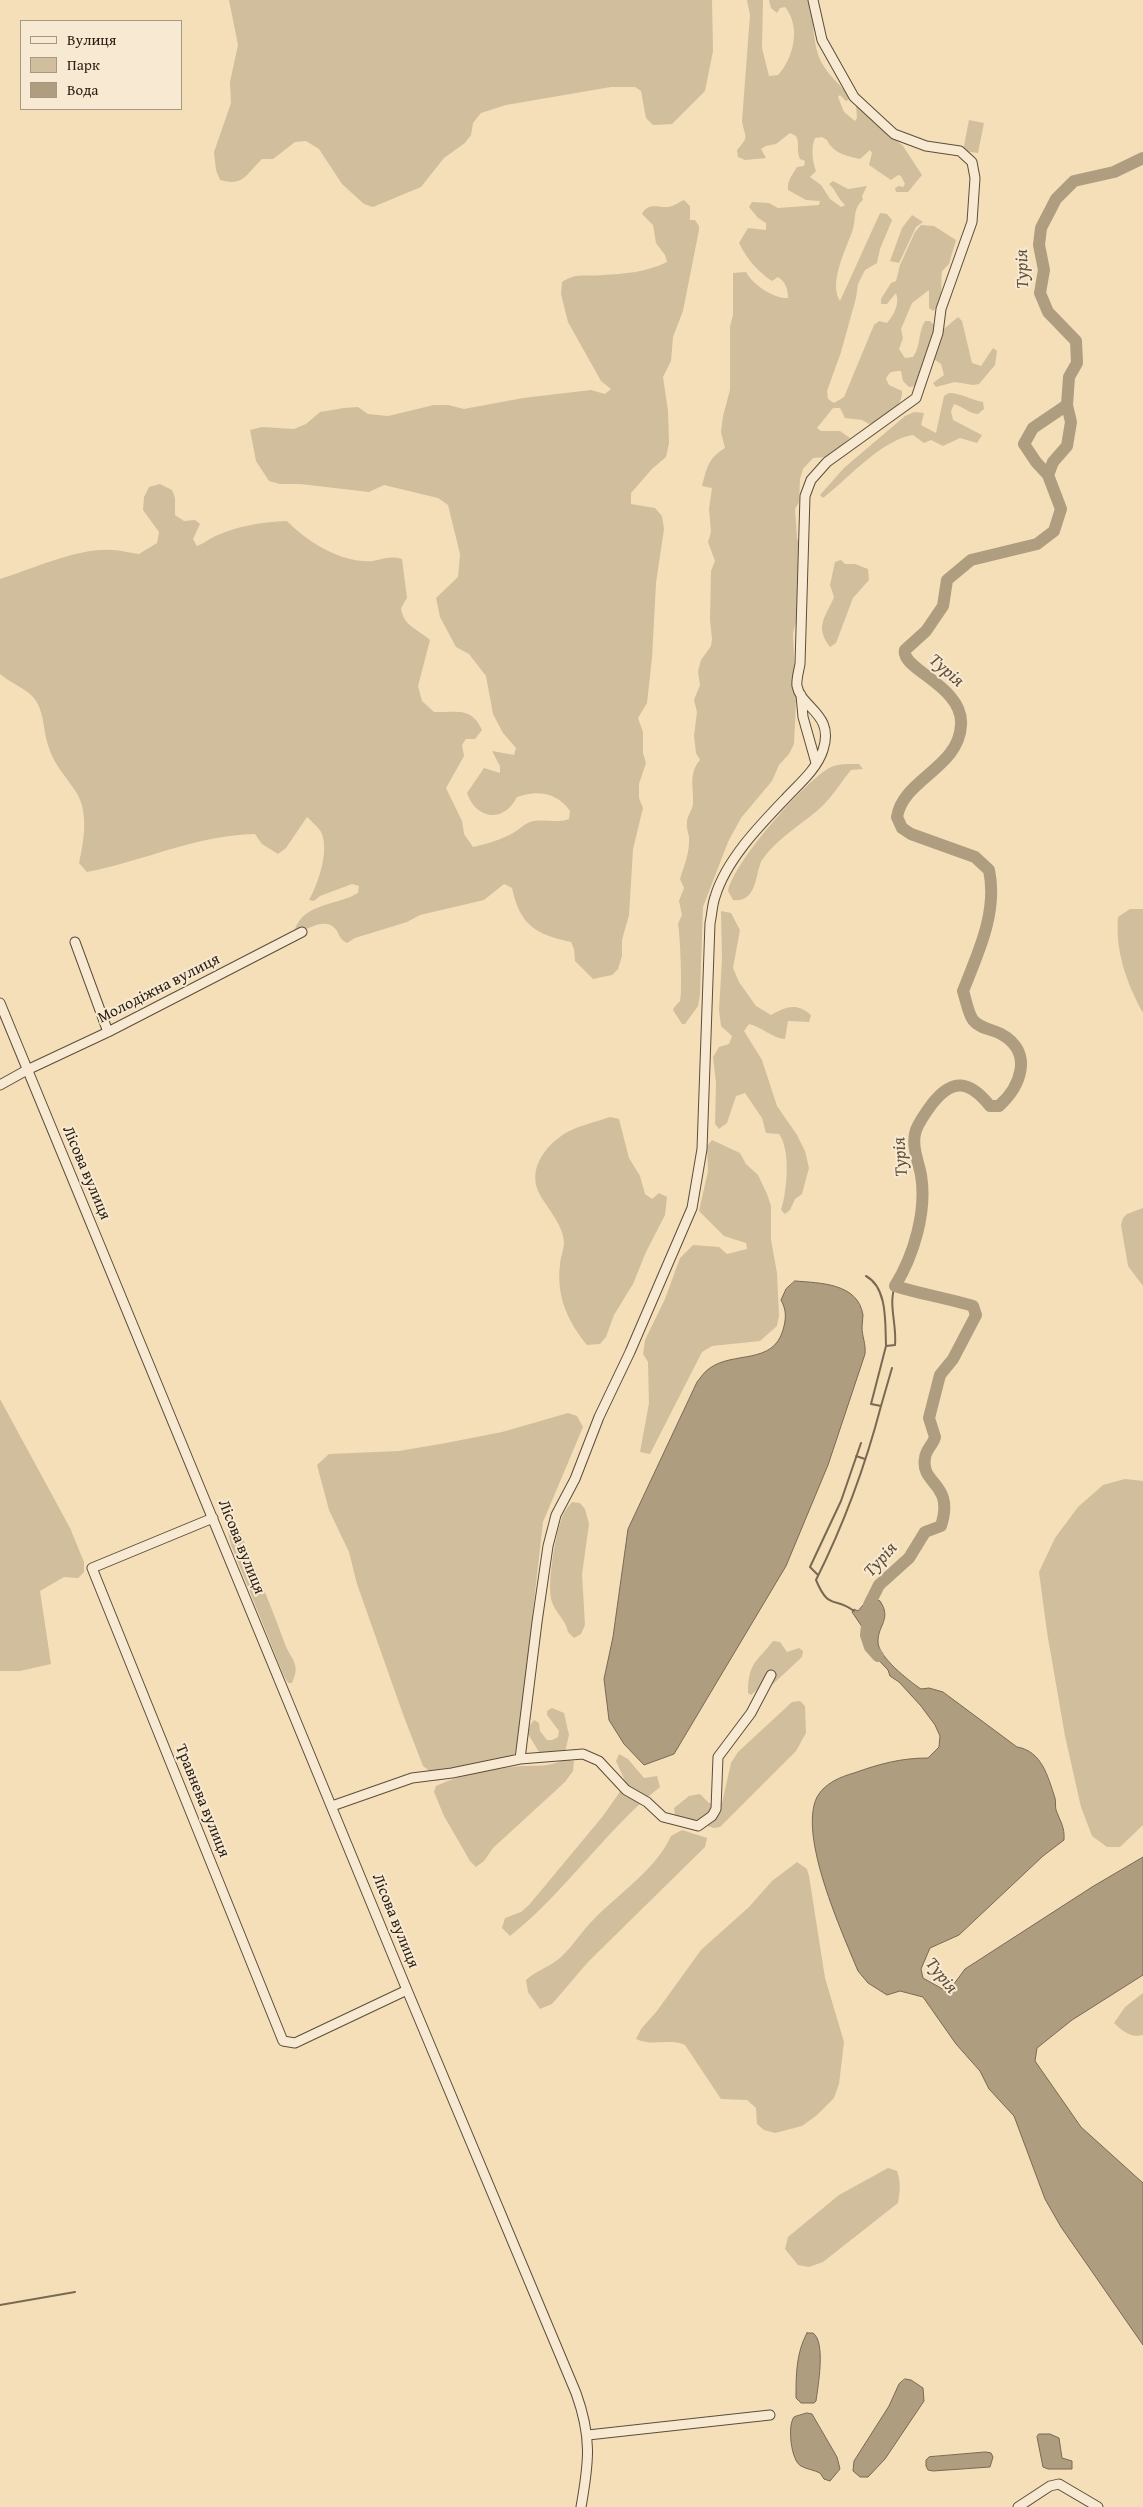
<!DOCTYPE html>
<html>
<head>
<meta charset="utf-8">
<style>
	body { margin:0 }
	#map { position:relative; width:1143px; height:2507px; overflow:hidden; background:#f4dfb9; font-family:"Gentium Book Plus",serif }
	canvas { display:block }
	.legend { position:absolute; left:20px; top:20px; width:162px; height:90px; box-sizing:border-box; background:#f8ead2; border:1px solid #a59884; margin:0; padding:6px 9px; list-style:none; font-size:15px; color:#291c10 }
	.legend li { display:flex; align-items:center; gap:10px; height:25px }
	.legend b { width:25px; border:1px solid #a59884 }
</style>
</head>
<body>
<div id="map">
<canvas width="1143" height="2507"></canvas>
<ul class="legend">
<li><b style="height:6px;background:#f8ead2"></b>Вулиця</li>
<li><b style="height:14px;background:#d1be9c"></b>Парк</li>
<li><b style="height:14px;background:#af9d80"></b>Вода</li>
</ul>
</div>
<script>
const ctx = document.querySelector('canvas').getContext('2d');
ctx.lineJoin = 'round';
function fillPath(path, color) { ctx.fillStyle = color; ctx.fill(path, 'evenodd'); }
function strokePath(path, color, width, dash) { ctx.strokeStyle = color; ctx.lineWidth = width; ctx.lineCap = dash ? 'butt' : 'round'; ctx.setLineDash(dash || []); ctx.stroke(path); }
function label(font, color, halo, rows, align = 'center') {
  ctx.font = font + ' "Gentium Book Plus",serif'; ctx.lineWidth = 4; ctx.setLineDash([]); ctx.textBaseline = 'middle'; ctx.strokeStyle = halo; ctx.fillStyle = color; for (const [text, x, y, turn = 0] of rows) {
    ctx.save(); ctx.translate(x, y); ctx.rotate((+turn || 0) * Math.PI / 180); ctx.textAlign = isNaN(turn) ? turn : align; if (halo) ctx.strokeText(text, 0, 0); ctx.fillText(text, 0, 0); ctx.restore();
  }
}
const green = new Path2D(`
	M 229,0 L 712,0 L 713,51 L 705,91 L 672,124 L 653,125 L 646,118 L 641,91 L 635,87 L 611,87 L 506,105 L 481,113 L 473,123 L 471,135 L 465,143 L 444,158 L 421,187 L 373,207 L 364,204 L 342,184 L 319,149 L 306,141 L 295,142 L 273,159 L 262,159 C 246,174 244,187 220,180 L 216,170 L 214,152 L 231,103 L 230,82 L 238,45 Z
	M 747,0 L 763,0 L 762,48 L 769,76 L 778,75 C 794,58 801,26 785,7 L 780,8 L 777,13 L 771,8 L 769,0 L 810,0 C 814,20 812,47 823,65 C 830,78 843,85 849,99 L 846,101 L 840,95 L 838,97 L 844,112 L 855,121 L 857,118 L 856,104 L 903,146 L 922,175 L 908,192 L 896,192 L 895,188 L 899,186 L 903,187 L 905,184 L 901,176 L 898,175 L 891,180 L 869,165 L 872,153 L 870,150 L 860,159 C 846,156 833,153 827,140 L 822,137 L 815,138 C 811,148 812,160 816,171 L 810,177 L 821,185 L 830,199 L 841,207 L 845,205 C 838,199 836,190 829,184 L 833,181 L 848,189 L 867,186 L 862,196 L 863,200 C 853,208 856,218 853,229 C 847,248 828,282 840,301 L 880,213 L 887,214 L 892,220 L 880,249 L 877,263 L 865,270 L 858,284 L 856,298 L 841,352 L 827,391 L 828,399 L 834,403 L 844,397 L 874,325 L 879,321 L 887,323 C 894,315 900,303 896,293 L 887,304 L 881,304 L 881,299 L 891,283 L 896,281 L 900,265 L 915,232 L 921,225 L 934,226 L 956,240 L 949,264 L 942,271 C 940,285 945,300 933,311 L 929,308 L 929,290 L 912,303 L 901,329 L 903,338 L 899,349 L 905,358 L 913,357 C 921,346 918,332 925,321 L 930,321 L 938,329 L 945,328 L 958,317 L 962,321 L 972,363 L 981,366 L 993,348 L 997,351 L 995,365 L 979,384 L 973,385 L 955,382 L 936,387 L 933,383 L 944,375 L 941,364 L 931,357 L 925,357 L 916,386 L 909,387 L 903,381 L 901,371 C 893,371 889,371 886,379 L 889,385 L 902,391 C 903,407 886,420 869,424 L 862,420 L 845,418 L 840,408 L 833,408 L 817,428 L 821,431 L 840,431 L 850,438 L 828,457 L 813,458 L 803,469 L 800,479 L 799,502 L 795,509 L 797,538 L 804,556 L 803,575 L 797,591 C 806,614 797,612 793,634 L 796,701 L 794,744 L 789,754 L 779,765 L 772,781 L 741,818 L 728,842 L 703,907 L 700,995 L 698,1006 L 685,1024 L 682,1024 L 673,1010 C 674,1006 678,1004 680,1001 C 683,996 680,931 678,924 L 682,915 L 679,901 L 684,888 L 680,879 C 684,866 690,852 689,837 C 688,832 686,827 687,822 C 687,816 692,811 693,804 C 694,787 688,774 700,760 L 696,753 L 694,736 L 697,712 L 694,700 L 700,685 L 698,671 L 701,660 L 711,646 L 712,639 L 710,620 L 711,571 L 715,561 L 708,542 L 711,532 L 709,509 L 712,488 L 702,486 C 707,468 708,458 725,448 L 721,432 L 723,416 L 730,390 L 730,327 L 733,315 L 733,273 L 746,272 C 753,285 774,299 788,298 C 788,290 786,282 778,277 L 772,281 C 757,271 747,259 739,243 L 748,228 L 766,230 L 766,223 L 758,218 L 749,207 L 752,202 L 769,203 L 778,208 L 819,205 L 820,201 L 806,200 L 788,190 C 787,181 792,175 797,167 L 804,166 L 805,161 L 800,159 C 796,151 800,144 796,136 L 790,133 L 776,144 L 766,146 L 761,149 L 766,158 L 745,160 L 738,157 L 737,150 C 750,135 745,139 742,121 L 750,15 Z
	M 969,120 L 984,123 L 978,153 L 963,151 Z
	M 684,200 L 690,206 L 690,220 L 695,220 L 699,226 L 699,230 L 683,311 L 673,337 L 671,361 L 663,377 L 668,411 L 669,443 L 666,457 L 652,469 L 631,493 L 631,504 L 655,508 L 662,516 L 664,529 L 656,583 L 652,658 L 647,703 L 638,718 L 643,732 L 643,753 L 646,763 L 639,784 L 639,798 L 643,808 L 633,849 L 629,915 L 622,940 L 622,956 L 618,969 L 612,975 L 593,979 L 575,961 L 574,949 L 571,942 C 535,934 520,925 512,888 L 504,884 L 484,900 L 420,915 L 407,922 L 355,938 L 347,943 C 341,940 340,937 337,931 C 327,917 312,927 300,932 L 295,929 C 304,903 339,905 358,893 L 359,886 L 352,884 L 320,896 L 314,901 L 309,900 C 318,884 330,850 321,832 C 318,827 311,821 307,817 L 286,848 L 278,854 L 262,844 L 255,834 C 197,835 144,861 87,872 L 79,863 C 84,841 89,812 76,792 C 64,773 54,766 47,742 C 43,727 44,711 34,698 C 25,688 11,683 0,674 L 0,579 C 33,569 77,548 112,550 C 121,550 130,553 139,554 L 157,543 L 159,532 L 143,510 L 144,497 L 149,487 L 160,484 L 172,490 L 175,498 L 175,515 L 184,521 L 195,520 L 200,524 L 193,539 L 197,546 C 205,543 210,538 218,535 C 241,525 263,522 287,521 C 307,541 335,559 363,561 C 379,563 385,554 402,559 L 407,598 L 401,608 C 403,626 418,629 430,640 L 418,686 L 422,701 L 434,712 C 456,713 471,706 482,730 L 475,739 L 466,739 L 462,745 L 464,756 L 446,788 L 462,821 L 464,834 L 473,847 C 487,844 500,840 513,833 C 519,830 524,824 530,822 C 543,818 556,824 569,819 L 570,811 C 557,792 537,790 517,797 C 503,824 476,819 467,793 L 484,768 L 500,773 L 500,766 L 492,751 L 514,755 L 516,748 L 503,733 L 493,714 L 486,676 L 469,654 L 456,647 L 440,617 L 436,598 L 458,577 L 460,554 L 448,505 L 438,498 L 384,485 L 369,492 L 300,484 L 280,484 L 269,481 L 256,461 L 250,430 L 262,427 L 294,429 L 306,424 L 320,412 L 344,408 L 358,407 L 368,414 L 388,416 L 434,405 L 448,405 L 464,409 L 523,398 L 591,390 L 605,394 L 611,389 L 601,381 L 568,322 L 561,294 L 562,282 C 577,272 585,277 602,275 C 624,274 647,272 667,262 L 665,255 L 656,243 L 653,225 L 642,214 C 648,202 659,208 669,207 C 674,206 679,202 684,200 Z
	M 912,215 L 923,222 L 916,227 L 899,263 L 890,261 L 902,228 Z
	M 949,393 C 961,393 971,400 983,402 L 984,409 L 978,414 C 968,413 964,407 954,404 L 951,411 L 953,420 L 982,435 L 977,443 L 960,438 L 943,446 L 931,440 L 924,443 L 913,435 C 881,440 849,478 823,498 L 820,495 L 844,468 L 905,416 L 914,412 L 924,413 L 921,425 L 936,433 L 944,396 Z
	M 841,560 L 845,564 L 855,564 L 868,569 L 869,580 L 853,598 L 836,643 L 830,647 C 814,626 826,617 834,597 L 830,585 L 835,562 Z
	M 859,764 L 863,769 L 851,770 C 840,783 832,798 819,809 C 800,826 777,838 762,860 C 755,872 758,903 733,900 L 728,891 C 734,862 800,787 826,770 C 835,763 848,764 859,764 Z
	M 1130,909 L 1143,909 L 1143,1013 C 1127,984 1115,951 1118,917 Z
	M 721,911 L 731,913 L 740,930 L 733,968 L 739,982 L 756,1006 L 771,1015 C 786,1007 796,1002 811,1015 L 809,1022 L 788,1021 L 785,1039 C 772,1038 762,1027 749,1024 L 744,1031 L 762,1060 L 777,1106 L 797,1135 L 805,1151 L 809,1168 L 802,1194 L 795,1199 L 790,1210 L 785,1214 L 781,1210 C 787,1192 791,1150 779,1134 L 766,1133 L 762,1118 L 745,1093 L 736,1096 L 727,1123 L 719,1129 L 715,1124 L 716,1083 L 713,1057 L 719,1047 L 729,1044 L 732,1036 L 721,1026 L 719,1010 L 722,959 Z
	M 610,1117 L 619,1119 L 629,1158 L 640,1176 L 645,1194 L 652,1199 L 659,1193 L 667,1197 L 665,1215 L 646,1252 L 633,1284 L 614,1315 L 606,1337 L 600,1344 L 587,1345 C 568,1322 556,1296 560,1265 C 560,1258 564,1250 564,1242 C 563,1225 548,1209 540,1195 C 527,1171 543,1148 564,1134 C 576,1126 596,1122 610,1117 Z
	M 712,1140 L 740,1153 L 746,1164 L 758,1175 L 767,1194 L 771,1206 L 771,1240 L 777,1273 L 779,1316 L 777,1326 L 760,1341 L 712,1346 L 702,1352 L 650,1454 L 640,1452 L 649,1403 L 648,1362 L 643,1354 L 645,1340 L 665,1299 L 680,1258 L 693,1245 L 719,1247 L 727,1254 L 747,1249 L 746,1243 L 724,1236 L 699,1211 L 708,1171 L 707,1146 Z
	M 1143,1208 L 1143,1286 L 1128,1266 L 1121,1225 L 1123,1218 L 1127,1214 Z
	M 0,1399 L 70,1528 L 84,1562 L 84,1572 L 78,1578 L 64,1577 L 40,1591 L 51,1664 L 20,1671 L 0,1671 Z
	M 568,1413 L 577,1416 L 583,1427 L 543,1522 L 522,1708 L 515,1754 L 509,1757 L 431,1772 L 423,1766 L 404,1717 L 357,1584 L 349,1552 L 329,1510 L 317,1465 L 329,1454 L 399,1451 L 446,1443 L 502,1432 Z
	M 1125,1479 L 1143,1481 L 1143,1825 L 1120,1847 L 1107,1847 L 1092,1836 L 1081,1807 L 1065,1736 L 1047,1632 L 1039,1572 L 1055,1538 L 1078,1507 L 1103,1485 Z
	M 572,1502 L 580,1503 L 585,1509 L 589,1524 L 582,1574 L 585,1625 L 581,1634 L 574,1638 L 568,1632 C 566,1620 556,1614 552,1602 C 546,1587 556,1530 563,1515 C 565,1510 569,1506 572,1502 Z
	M 226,1523 L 233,1524 L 240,1532 C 256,1569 271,1606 285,1644 C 287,1651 293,1657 295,1665 C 297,1672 294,1677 292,1683 L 288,1683 L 283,1674 L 231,1545 Z
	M 773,1641 L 780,1642 L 787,1652 L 799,1648 L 803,1651 L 802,1657 L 772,1685 L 775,1677 L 772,1672 C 761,1679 761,1689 751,1695 L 748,1693 C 748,1662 757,1662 773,1641 Z
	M 800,1701 L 805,1706 L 806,1733 L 796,1751 L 720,1827 L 714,1828 L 675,1816 L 674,1808 L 689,1796 L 700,1794 L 709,1803 L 722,1803 L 731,1763 L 738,1752 L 792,1702 Z
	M 552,1708 L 564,1713 L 569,1735 L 565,1752 L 546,1758 L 539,1752 L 528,1734 L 530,1725 L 534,1720 L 539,1723 L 540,1731 L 547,1740 L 552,1740 L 558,1737 L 559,1731 L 547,1715 L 547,1711 Z
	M 619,1754 L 628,1759 L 644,1778 L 657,1776 L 660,1787 C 604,1831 566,1892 510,1936 L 502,1928 L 505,1918 L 521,1912 L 529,1905 L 603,1816 L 626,1783 L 616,1761 Z
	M 565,1759 L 574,1761 L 573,1771 L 565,1782 L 493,1848 L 484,1861 L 476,1867 L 470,1861 L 444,1816 L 434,1792 L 436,1786 C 459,1775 487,1770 512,1767 C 533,1764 546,1769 565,1759 Z
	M 682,1830 L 707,1838 L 705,1847 L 588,1962 L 552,2004 L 540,2009 L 528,1992 L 526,1980 C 537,1970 550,1967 561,1957 C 574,1945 583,1929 596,1917 C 621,1892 656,1869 671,1836 Z
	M 797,1862 L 807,1869 L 809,1876 L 825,1978 L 844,2042 L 839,2084 L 834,2098 L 817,2115 L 802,2126 L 775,2133 L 764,2130 L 757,2124 L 756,2108 L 747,2100 L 721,2099 L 685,2045 C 669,2038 652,2047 636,2039 L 641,2029 L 657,2011 L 701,1950 L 749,1907 L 772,1881 Z
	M 1143,1993 L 1143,2035 C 1131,2038 1122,2031 1114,2023 L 1125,2007 Z
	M 888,2168 L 897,2171 C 901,2182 900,2191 898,2203 L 823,2262 L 809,2267 L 798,2265 L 785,2249 L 788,2237 L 839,2195 Z`);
const water = new Path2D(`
	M 795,1281 C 820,1283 858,1283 863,1315 C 863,1319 862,1323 862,1327 C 862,1337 866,1343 865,1354 L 828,1465 L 786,1566 L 674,1754 L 644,1765 L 624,1744 L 609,1720 L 604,1679 L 613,1637 L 628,1529 L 697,1382 C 701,1377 705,1371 710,1368 C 734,1351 773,1365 783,1330 C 786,1319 787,1311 781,1300 L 786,1289 Z
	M 875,1599 L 880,1601 C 892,1619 878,1625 878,1641 C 877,1656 909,1681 921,1689 L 929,1688 L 943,1692 L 1017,1747 C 1042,1751 1048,1777 1055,1798 C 1056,1802 1055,1806 1056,1810 C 1060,1821 1065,1827 1064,1840 L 1043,1856 L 959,1935 L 930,1948 L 921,1969 L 923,1978 L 948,1992 L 965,1969 L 1092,1887 L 1143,1857 L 1143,1975 L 1072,2020 L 1037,2048 L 1035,2061 L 1081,2127 L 1143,2183 L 1143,2345 L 1061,2227 L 1045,2199 L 1014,2116 L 989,2089 L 980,2071 L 956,2044 L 923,1997 L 900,1991 L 887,1995 L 868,1983 L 858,1971 C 842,1932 798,1836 817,1797 C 825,1783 840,1777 854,1773 C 879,1764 901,1758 928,1758 L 939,1747 L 940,1736 L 935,1725 L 921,1706 L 899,1682 L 890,1676 L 888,1670 L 871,1652 L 869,1637 L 852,1612 L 854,1609 L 858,1611 L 863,1605 Z
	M 807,2333 L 813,2333 C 826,2342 818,2386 816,2401 L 814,2403 L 801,2403 L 796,2398 C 796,2375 796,2353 807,2333 Z
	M 905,2379 L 911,2380 L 923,2388 L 924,2401 L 885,2459 L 868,2477 L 860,2477 L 853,2471 L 854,2461 L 889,2406 L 899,2384 Z
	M 807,2413 L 812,2414 L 837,2457 L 840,2469 L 830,2481 L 824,2479 L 820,2473 C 814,2470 806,2469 801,2466 C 791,2461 787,2425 794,2417 Z
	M 1039,2434 L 1050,2434 L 1059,2438 L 1062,2458 L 1072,2461 L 1072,2469 L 1048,2469 L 1043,2467 L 1037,2437 Z
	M 986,2452 L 991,2453 L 993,2457 L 990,2467 L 933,2471 L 928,2470 L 926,2466 L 926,2460 L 929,2457 Z`);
const stream = new Path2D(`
	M 866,1276 C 888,1288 885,1324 886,1345
	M 881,1406 L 892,1368
	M 856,1456 L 865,1459
	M 818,1575 L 810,1567 L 841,1501 L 861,1443
	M 854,1611 C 834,1596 829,1611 816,1580 C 844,1524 865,1467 881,1406 L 871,1404 L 886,1346 L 895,1345 C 897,1325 888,1304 895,1286
	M 0,2305 L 75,2292`);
const river = new Path2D(`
	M 1048,475 L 1036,462 L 1024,444 L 1033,428 L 1067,405
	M 878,1656 L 870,1647 L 866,1635 L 869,1605 L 879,1585 L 909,1558 L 925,1532 L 941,1526 C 955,1482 920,1485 925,1458 C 926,1449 933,1445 935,1437 L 929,1418 L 940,1375 L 953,1359 L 976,1315 L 973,1306 C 947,1298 920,1294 895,1286 C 914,1255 927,1211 921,1175 C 918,1160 911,1145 916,1130 C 920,1120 926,1112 932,1104 C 953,1077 970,1081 990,1106 L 999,1106 C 1021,1086 1034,1052 1001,1034 C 992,1029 980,1029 973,1020 C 968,1013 966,1000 963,991 C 978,953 998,912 989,870 L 975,857 L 911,834 L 902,828 L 897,817 C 903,779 959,768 961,725 C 964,686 900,669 905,650 L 926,631 L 943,606 L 947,580 L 971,560 L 1037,544 L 1054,531 L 1061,509 L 1048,475 L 1053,462 L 1067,446 L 1071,422 L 1067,405 L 1069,377 L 1077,363 L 1076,341 L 1048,312 L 1040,293 L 1044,270 L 1039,245 L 1041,228 L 1056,199 L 1074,181 L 1114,172 L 1143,158`);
const minor = new Path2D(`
	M 801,695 L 803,717 L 816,763
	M 75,942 L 108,1032
	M 0,1003 L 407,1990 L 576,2393 C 592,2437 589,2462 581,2507
	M 0,1085 L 27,1070 L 108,1032 L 302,932
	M 213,1518 L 92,1568 L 283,2041 L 295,2043 L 407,1990
	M 520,1759 L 537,1622 L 548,1546 L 556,1515 L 575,1479 L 599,1417 L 630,1352 L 692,1208 L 702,1149 L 710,923 C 712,915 712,905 715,897 C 726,860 760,825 786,798 C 799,784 817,769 823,750 C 835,714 801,708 797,686 C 796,680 799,670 800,664 L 805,496 L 811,480 L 827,462 L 916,398 L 938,333 L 941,309 L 972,222 L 975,178 L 972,162 L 960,151 L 926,146 L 894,134 L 854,97 L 822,40 L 813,0
	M 332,1806 L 412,1778 L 452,1773 L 520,1759 L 583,1754 L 599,1761 L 626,1790 L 647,1802 L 663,1817 L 698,1826 L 712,1816 L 716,1809 L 718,1757 L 751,1713 L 771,1675
	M 588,2435 L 770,2415
	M 1018,2507 L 1050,2486 L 1059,2484 L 1098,2507`);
const streetNames = [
	["Молодіжна вулиця",159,989,-27],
	["Лісова вулиця",86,1173,67],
	["Лісова вулиця",241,1547,68],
	["Травнева вулиця",202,1801,68],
	["Лісова вулиця",395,1921,68]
];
const waterNames = [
	["Турія",1023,269,-92],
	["Турія",946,671,41],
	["Турія",901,1157,-94],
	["Турія",881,1560,-48],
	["Турія",941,1976,51]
];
fillPath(green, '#d1be9c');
fillPath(water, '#af9d80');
strokePath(water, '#796953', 1);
strokePath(stream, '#796953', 2);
strokePath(river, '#af9d80', 12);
strokePath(minor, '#5c4d3a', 11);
strokePath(minor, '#f8ead2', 9);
label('16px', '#291c10', '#f8ead2', streetNames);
label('italic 18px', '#5f503d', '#f8ead2', waterNames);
</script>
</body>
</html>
